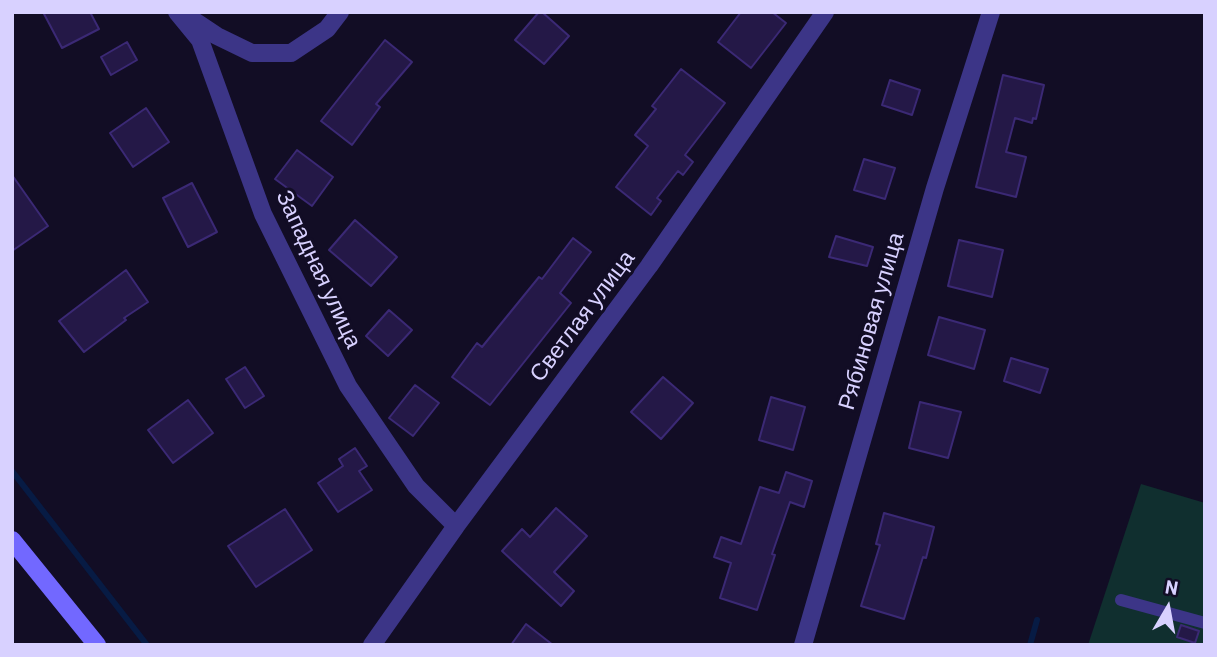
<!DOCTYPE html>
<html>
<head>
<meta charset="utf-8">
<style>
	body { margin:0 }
	#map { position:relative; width:1217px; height:657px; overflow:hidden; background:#120d25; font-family:Barlow,sans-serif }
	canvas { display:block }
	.frame { position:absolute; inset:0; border:14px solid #d8d1ff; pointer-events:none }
	.north { position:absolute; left:1133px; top:573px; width:70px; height:70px; -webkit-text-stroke:5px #120d25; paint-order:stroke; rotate:10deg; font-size:19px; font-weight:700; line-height:28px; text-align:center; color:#d8d1ff }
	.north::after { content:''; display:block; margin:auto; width:24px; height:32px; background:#d8d1ff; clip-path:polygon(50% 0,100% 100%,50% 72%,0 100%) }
</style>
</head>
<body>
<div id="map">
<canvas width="1217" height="657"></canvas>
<div class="frame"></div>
<div class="north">N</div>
</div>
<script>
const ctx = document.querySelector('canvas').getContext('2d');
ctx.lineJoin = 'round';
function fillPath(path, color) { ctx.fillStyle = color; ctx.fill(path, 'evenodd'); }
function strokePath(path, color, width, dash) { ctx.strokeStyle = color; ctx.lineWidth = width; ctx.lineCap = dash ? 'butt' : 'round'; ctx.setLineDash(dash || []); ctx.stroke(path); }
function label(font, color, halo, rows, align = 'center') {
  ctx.font = font + ' Barlow,sans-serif'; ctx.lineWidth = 6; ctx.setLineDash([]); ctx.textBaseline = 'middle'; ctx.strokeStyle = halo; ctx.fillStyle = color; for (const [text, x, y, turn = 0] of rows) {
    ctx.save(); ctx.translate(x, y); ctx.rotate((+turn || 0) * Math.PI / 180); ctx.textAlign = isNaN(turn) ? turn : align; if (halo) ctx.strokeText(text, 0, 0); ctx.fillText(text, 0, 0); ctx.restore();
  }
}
const green = new Path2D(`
	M 1141,484 L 1205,503 L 1205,645 L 1088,645 Z`);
const stream = new Path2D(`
	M 12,471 L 147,645
	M 1030,645 L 1037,620`);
const building = new Path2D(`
	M 43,12 L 90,12 L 99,29 L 62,48 Z
	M 539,12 L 542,12 L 569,36 L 544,64 L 515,40 Z
	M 741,12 L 772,12 L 786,23 L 751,68 L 718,42 Z
	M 385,40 L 412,62 L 376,104 L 380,107 L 352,145 L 321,121 Z
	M 127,42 L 137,60 L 111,75 L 101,57 Z
	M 681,69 L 725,103 L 685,155 L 693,162 L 683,175 L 678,171 L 657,198 L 661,201 L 651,215 L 616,187 L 648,146 L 635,135 L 656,109 L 652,106 Z
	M 1003,75 L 1044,85 L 1036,119 L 1033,118 L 1032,123 L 1015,118 L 1006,152 L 1026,157 L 1016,197 L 976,187 Z
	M 890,80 L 920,90 L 912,115 L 882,105 Z
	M 146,108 L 169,142 L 133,167 L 110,133 Z
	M 297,150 L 333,177 L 312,206 L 275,179 Z
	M 864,159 L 895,168 L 885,199 L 854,190 Z
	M 12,175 L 48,226 L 12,251 Z
	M 192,183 L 217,232 L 188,247 L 163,198 Z
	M 355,220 L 397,257 L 371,286 L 329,250 Z
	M 836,236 L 873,247 L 867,266 L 829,257 Z
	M 573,238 L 591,252 L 560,293 L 571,303 L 490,405 L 452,377 L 477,343 L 482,347 L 539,277 L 542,279 Z
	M 959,240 L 1003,250 L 992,297 L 948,286 Z
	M 126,270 L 148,302 L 124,318 L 126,320 L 84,352 L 59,321 Z
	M 389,310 L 412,330 L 388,356 L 366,336 Z
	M 939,317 L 985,330 L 974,369 L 928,355 Z
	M 1011,358 L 1048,369 L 1040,393 L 1004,381 Z
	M 245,367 L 264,396 L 245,408 L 226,379 Z
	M 663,377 L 693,403 L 661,439 L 631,412 Z
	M 415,385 L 439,403 L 413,436 L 389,418 Z
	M 771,397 L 805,407 L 793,450 L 759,440 Z
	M 188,400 L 213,433 L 173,463 L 148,430 Z
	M 920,402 L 961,412 L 948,458 L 909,448 Z
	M 355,448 L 367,466 L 359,471 L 372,490 L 338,512 L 318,483 L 343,466 L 339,459 Z
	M 786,472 L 812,481 L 804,507 L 790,502 L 772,554 L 775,555 L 757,610 L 720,598 L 731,563 L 714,557 L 721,537 L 741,544 L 760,487 L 779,493 Z
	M 556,508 L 587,536 L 554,572 L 574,591 L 561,606 L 502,551 L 522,529 L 530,537 Z
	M 285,509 L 312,550 L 256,587 L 228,546 Z
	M 884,513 L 934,527 L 926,558 L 923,557 L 904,619 L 861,606 L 880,545 L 876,544 Z
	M 526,624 L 553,645 L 511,645 Z
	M 1181,625 L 1199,631 L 1195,643 L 1177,637 Z`);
const lane = new Path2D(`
	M 1121,600 L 1205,623`);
const street = new Path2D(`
	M 177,12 L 200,40 L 263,214 L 348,386 L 416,486 L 456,526
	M 187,16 L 217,36 L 252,53 L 291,53 L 327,29 L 340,12
	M 372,645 L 456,526 L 649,266 L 825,12
	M 803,645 L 935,188 L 991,12`);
const secondary = new Path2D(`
	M 12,540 L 97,645`);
const streetNames = [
	["Западная улица",319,269,65],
	["Светлая улица",582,316,-53],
	["Рябиновая улица",871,321,-74]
];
fillPath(green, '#102f2f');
strokePath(stream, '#071b44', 6);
fillPath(building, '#241847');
strokePath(building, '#3b2975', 2);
strokePath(lane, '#3c3587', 12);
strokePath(street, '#3c3587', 18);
strokePath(secondary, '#7268ff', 18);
label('23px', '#d8d1ff', '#120d25', streetNames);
</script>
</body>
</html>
